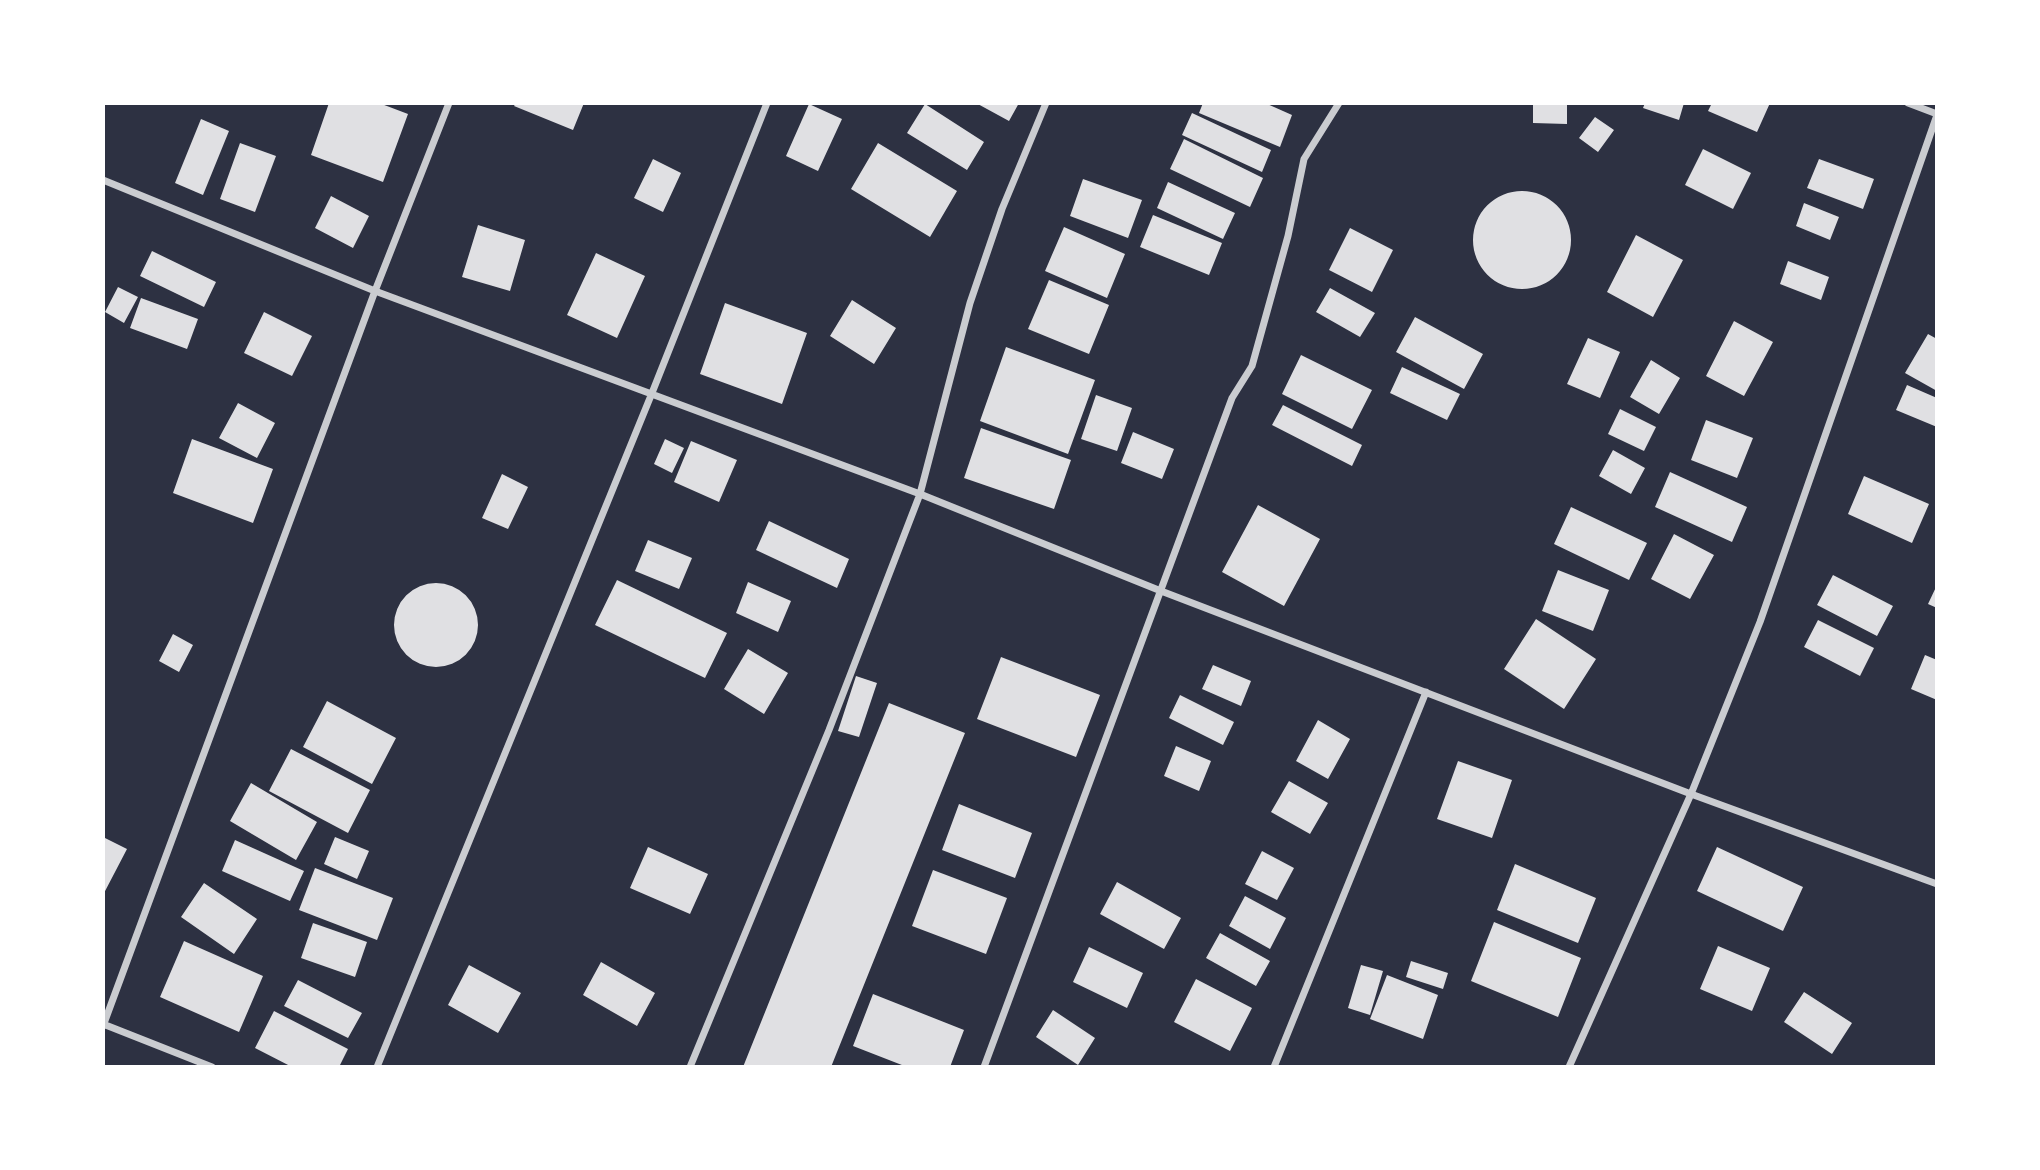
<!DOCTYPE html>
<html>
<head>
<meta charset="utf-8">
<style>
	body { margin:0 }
	#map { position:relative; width:2040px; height:1170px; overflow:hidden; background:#2d3142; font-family:Roboto,sans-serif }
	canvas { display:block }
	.frame { position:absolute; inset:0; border:105px solid #fff; pointer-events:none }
</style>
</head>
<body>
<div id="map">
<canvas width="2040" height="1170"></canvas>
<div class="frame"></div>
</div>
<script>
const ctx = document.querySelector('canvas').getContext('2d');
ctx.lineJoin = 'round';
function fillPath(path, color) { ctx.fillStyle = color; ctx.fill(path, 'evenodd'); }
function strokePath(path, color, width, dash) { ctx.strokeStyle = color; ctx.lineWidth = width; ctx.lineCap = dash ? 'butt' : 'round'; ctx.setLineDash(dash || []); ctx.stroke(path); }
const building = new Path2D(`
	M 329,103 L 379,103 L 408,114 L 383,182 L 311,155 Z
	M 516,103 L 584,103 L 573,130 L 514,106 Z
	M 976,103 L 1019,103 L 1009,121 Z
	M 1203,103 L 1265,103 L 1292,115 L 1280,147 L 1199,113 Z
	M 1533,103 L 1567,103 L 1567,124 L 1533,123 Z
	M 1645,103 L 1684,103 L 1679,120 L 1643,108 Z
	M 1712,103 L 1770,103 L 1757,132 L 1708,111 Z
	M 809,104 L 842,119 L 818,171 L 786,156 Z
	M 925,104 L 984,142 L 967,170 L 907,133 Z
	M 1192,113 L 1271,150 L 1262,172 L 1182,135 Z
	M 1595,117 L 1614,130 L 1598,152 L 1579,138 Z
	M 201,119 L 229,131 L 203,195 L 175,183 Z
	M 1184,139 L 1263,178 L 1250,207 L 1170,169 Z
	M 240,143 L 276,156 L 255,212 L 220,199 Z
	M 878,143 L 957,191 L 930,237 L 851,189 Z
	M 1703,149 L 1751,173 L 1733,209 L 1685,185 Z
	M 653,159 L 681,173 L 663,212 L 634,198 Z
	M 1819,159 L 1874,179 L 1863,209 L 1807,188 Z
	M 1083,179 L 1142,200 L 1128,238 L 1070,216 Z
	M 1168,182 L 1235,213 L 1223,239 L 1157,208 Z
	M1473 240a49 49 0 1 1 98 0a49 49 0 1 1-98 0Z
	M 331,196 L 369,216 L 353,248 L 315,228 Z
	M 1804,203 L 1839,217 L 1830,240 L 1796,226 Z
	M 1153,215 L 1222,243 L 1209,275 L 1140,247 Z
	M 478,225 L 525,240 L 510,291 L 462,277 Z
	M 1064,227 L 1125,254 L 1107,298 L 1045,271 Z
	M 1350,228 L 1393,250 L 1372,292 L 1329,270 Z
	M 1636,235 L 1683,260 L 1653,317 L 1607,292 Z
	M 152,251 L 216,282 L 204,307 L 140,276 Z
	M 596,253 L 645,276 L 617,338 L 567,315 Z
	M 1788,261 L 1829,277 L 1821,300 L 1780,284 Z
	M 1049,280 L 1109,305 L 1089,354 L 1028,329 Z
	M 118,287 L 138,297 L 124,323 L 105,312 Z
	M 1330,288 L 1375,313 L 1360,337 L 1316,312 Z
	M 141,298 L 198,319 L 187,349 L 130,328 Z
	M 852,300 L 896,328 L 874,364 L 830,336 Z
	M 725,303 L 807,333 L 782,404 L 700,374 Z
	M 264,312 L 312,336 L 292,376 L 244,353 Z
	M 1415,317 L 1483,354 L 1464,389 L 1396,352 Z
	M 1734,321 L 1773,342 L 1744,396 L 1706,376 Z
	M 1928,334 L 1937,339 L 1937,391 L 1905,373 Z
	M 1588,338 L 1620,352 L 1600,398 L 1567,384 Z
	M 1006,347 L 1095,380 L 1068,454 L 980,421 Z
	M 1301,355 L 1372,390 L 1352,429 L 1282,394 Z
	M 1651,360 L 1680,378 L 1659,414 L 1630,397 Z
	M 1402,367 L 1460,394 L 1447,420 L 1390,393 Z
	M 1907,385 L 1937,398 L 1937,427 L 1896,410 Z
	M 1096,395 L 1132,408 L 1117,451 L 1081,439 Z
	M 238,403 L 275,423 L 257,458 L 219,438 Z
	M 1283,405 L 1362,445 L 1352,466 L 1272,425 Z
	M 1620,409 L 1656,427 L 1644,451 L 1608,434 Z
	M 1706,420 L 1753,438 L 1737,478 L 1691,460 Z
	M 981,428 L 1071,460 L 1054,509 L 964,478 Z
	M 1133,432 L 1174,449 L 1162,479 L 1121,463 Z
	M 192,439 L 273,469 L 253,523 L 173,493 Z
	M 665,439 L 684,448 L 672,473 L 654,464 Z
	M 691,441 L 737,460 L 719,502 L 674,482 Z
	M 1613,450 L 1645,468 L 1631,494 L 1599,476 Z
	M 1670,472 L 1747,507 L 1732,542 L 1655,507 Z
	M 502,474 L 528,487 L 508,529 L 482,518 Z
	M 1864,476 L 1929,504 L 1912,543 L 1848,514 Z
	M 1258,505 L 1320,539 L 1284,606 L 1222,572 Z
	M 1571,507 L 1647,543 L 1629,580 L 1554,544 Z
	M 769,521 L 849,559 L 837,588 L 756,550 Z
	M 1674,534 L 1714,555 L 1690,599 L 1651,579 Z
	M 648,540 L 692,558 L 679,589 L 635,571 Z
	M 1558,570 L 1609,590 L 1593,631 L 1542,611 Z
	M 1833,575 L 1893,606 L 1877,636 L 1817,605 Z
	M 617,580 L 727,633 L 705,678 L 595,625 Z
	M 748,582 L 791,601 L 778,632 L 736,613 Z
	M394 625a42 42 0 1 1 84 0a42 42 0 1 1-84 0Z
	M 1937,585 L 1937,608 L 1928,604 Z
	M 1536,619 L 1596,659 L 1564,709 L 1504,669 Z
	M 1818,620 L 1874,648 L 1860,676 L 1804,647 Z
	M 173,634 L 193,645 L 179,672 L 159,661 Z
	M 748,649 L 788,673 L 764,714 L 724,689 Z
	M 1925,655 L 1937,660 L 1937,700 L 1911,689 Z
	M 1001,657 L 1100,695 L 1076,757 L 977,719 Z
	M 1213,665 L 1251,681 L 1241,706 L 1202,689 Z
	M 856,676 L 877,683 L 859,737 L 838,731 Z
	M 1180,695 L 1234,722 L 1223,745 L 1169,718 Z
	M 327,701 L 396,738 L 372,784 L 303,747 Z
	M 889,703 L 965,733 L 831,1067 L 743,1067 Z
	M 1318,720 L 1350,739 L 1328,779 L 1296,761 Z
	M 1176,746 L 1211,761 L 1199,791 L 1164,776 Z
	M 291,749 L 370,790 L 348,833 L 269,791 Z
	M 1458,761 L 1512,780 L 1492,838 L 1437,819 Z
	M 1289,781 L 1328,803 L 1310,834 L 1271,812 Z
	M 251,783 L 317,822 L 296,860 L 230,821 Z
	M 959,804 L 1032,833 L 1015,878 L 942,850 Z
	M 103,837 L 127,849 L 103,895 Z
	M 335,837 L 369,851 L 357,879 L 324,864 Z
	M 235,840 L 304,871 L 290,901 L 222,871 Z
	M 648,847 L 708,874 L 690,914 L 630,888 Z
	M 1717,847 L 1803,887 L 1783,931 L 1697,891 Z
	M 1262,851 L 1294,868 L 1277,900 L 1245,884 Z
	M 1515,864 L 1596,898 L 1578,943 L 1497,910 Z
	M 315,868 L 393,898 L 377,940 L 299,910 Z
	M 933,870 L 1007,898 L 986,954 L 912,926 Z
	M 1117,882 L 1181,918 L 1164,949 L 1100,914 Z
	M 204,883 L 257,919 L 234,954 L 181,917 Z
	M 1245,896 L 1286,918 L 1270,949 L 1229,926 Z
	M 1494,922 L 1581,958 L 1558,1017 L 1471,981 Z
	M 313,923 L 367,942 L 355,977 L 301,958 Z
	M 1220,933 L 1270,961 L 1256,986 L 1206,958 Z
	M 184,941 L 263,976 L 239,1032 L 160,997 Z
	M 1718,946 L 1770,968 L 1752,1011 L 1700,989 Z
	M 1089,947 L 1143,973 L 1127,1008 L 1073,982 Z
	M 1411,961 L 1448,973 L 1443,989 L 1406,977 Z
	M 601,962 L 655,993 L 637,1026 L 583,995 Z
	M 469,965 L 521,993 L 498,1033 L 448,1005 Z
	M 1361,965 L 1383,971 L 1370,1015 L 1348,1008 Z
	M 1387,975 L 1438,995 L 1423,1039 L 1370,1019 Z
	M 1196,979 L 1252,1008 L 1230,1051 L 1174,1022 Z
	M 298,980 L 362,1013 L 348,1038 L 284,1006 Z
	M 1804,992 L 1852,1023 L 1832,1054 L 1784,1022 Z
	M 873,994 L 964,1030 L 950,1067 L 907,1067 L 853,1046 Z
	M 1053,1010 L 1095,1038 L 1078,1065 L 1036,1037 Z
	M 274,1011 L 348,1049 L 339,1067 L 292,1067 L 255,1048 Z`);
const minor = new Path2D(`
	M 1908,103 L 1937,114
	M 103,180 L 375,291 L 920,494 L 1161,591 L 1691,794 L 1937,884
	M 103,1024 L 212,1067
	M 103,1026 L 375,291 L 449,103
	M 377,1067 L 652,393 L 767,103
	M 690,1067 L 829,730 L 920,494 L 970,303 L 1002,209 L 1046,103
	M 984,1067 L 1232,398 L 1252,366 L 1288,236 L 1304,159 L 1339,103
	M 1274,1067 L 1426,692
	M 1569,1067 L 1691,794 L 1760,622 L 1937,115`);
fillPath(building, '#e0e0e3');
strokePath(minor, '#caccd0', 7);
</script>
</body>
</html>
